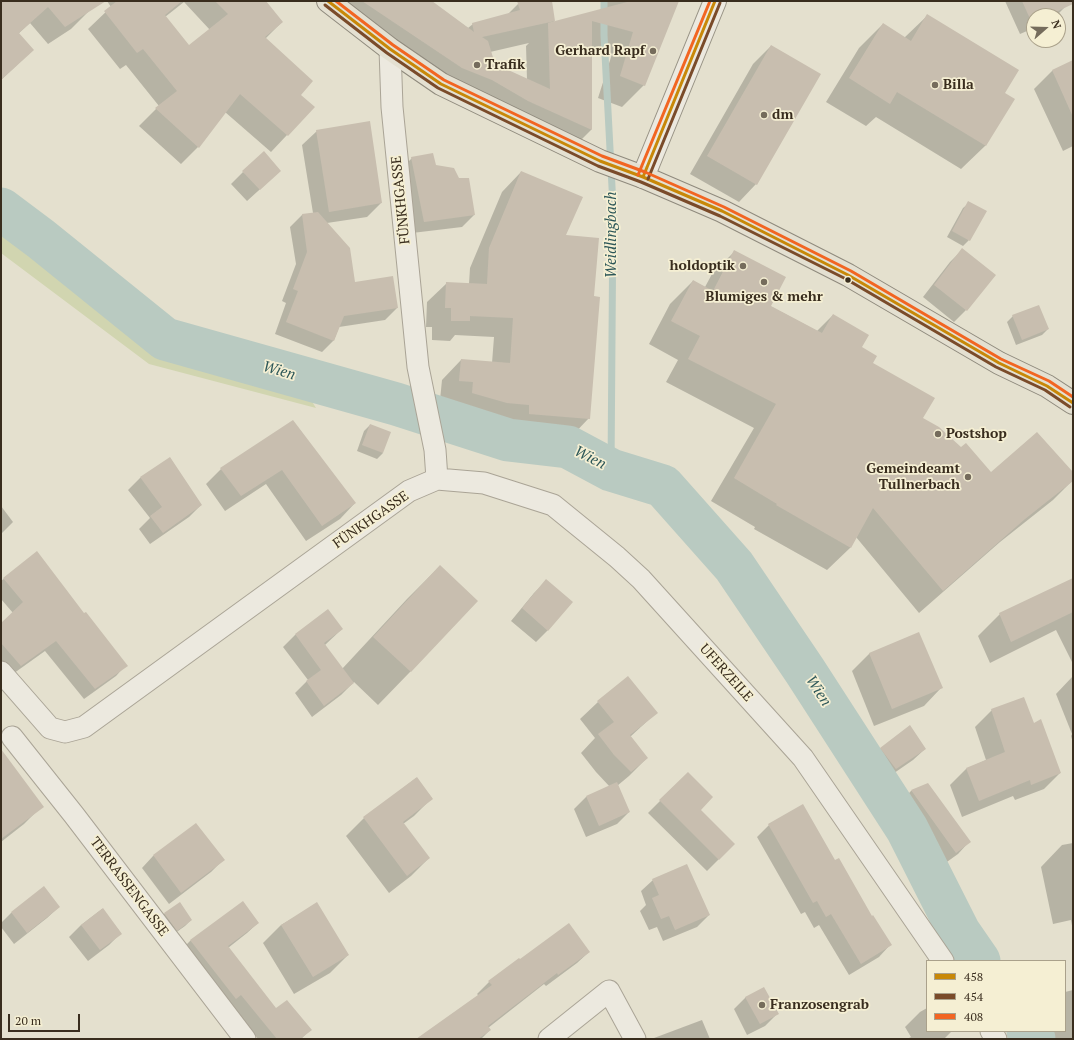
<!DOCTYPE html>
<html>
<head>
<meta charset="utf-8">
<style>
	body { margin:0 }
	#map { position:relative; width:1074px; height:1040px; overflow:hidden; background:#e4e0ce; font-family:"PT Serif",serif }
	canvas { display:block }
	.frame { position:absolute; inset:0; border:2px solid #392d1e; pointer-events:none }
	.legend { position:absolute; left:926px; top:960px; width:140px; height:72px; box-sizing:border-box; background:#f5efd3; border:1px solid #aaa18b; margin:0; padding:5px 7px; list-style:none; font-size:12px; color:#392d1e }
	.legend li { display:flex; align-items:center; gap:8px; height:20px }
	.legend b { width:20px; border:1px solid #aaa18b }
	.north { position:absolute; left:1026px; top:8px; width:40px; height:40px; box-sizing:border-box; background:#f5efd3; border:1px solid #aaa18b; border-radius:50%; rotate:70deg; font-size:11px; font-weight:700; line-height:16px; text-align:center; color:#392d1e }
	.north::after { content:''; display:block; margin:auto; width:14px; height:18px; background:#756c5c; clip-path:polygon(50% 0,100% 100%,50% 72%,0 100%) }
	.scale { position:absolute; left:8px; top:1014px; width:72px; height:18px; box-sizing:border-box; border:2px solid #392d1e; border-top:0; padding-left:5px; font-size:12px; line-height:14px; white-space:nowrap; color:#392d1e; -webkit-text-stroke:3px #f5efd3; paint-order:stroke }
</style>
</head>
<body>
<div id="map">
<canvas width="1074" height="1040"></canvas>
<div class="frame"></div>
<ul class="legend">
<li><b style="height:5px;background:#c88808"></b>458</li>
<li><b style="height:5px;background:#7a4b2a"></b>454</li>
<li><b style="height:5px;background:#f26522"></b>408</li>
</ul>
<div class="north">N</div>
<div class="scale">20 m</div>
</div>
<script>
const ctx = document.querySelector('canvas').getContext('2d');
ctx.lineJoin = 'round';
function fillPath(path, color) { ctx.fillStyle = color; ctx.fill(path, 'evenodd'); }
function strokePath(path, color, width, dash) { ctx.strokeStyle = color; ctx.lineWidth = width; ctx.lineCap = dash ? 'butt' : 'round'; ctx.setLineDash(dash || []); ctx.stroke(path); }
function label(font, color, halo, rows, align = 'center') {
  ctx.font = font + ' "PT Serif",serif'; ctx.lineWidth = 3.5; ctx.setLineDash([]); ctx.textBaseline = 'middle'; ctx.strokeStyle = halo; ctx.fillStyle = color; for (const [text, x, y, turn = 0] of rows) {
    ctx.save(); ctx.translate(x, y); ctx.rotate((+turn || 0) * Math.PI / 180); ctx.textAlign = isNaN(turn) ? turn : align; if (halo) ctx.strokeText(text, 0, 0); ctx.fillText(text, 0, 0); ctx.restore();
  }
}
const green = new Path2D(`
	M 1,218 L 43,250 L 153,341 L 305,390 L 316,408 L 149,364 L 1,253 Z`);
const shadow = new Path2D(`
	M 1,1 L 80,1 L 88,12 L 71,29 L 48,44 L 30,23 L 18,34 L 33,50 L 1,80 Z
	M 107,1 L 265,1 L 282,22 L 265,39 L 299,95 L 287,135 L 271,152 L 225,112 L 198,147 L 181,164 L 139,126 L 159,106 L 126,65 L 120,69 L 88,29 L 111,7 ZM 184,2 L 210,30 L 189,47 L 165,17 Z
	M 336,1 L 430,1 L 468,28 L 473,24 L 508,14 L 518,4 L 528,1 L 551,1 L 554,22 L 600,10 L 607,1 L 677,1 L 644,85 L 622,107 L 598,98 L 612,54 L 591,48 L 591,130 L 569,152 L 506,122 ZM 529,43 L 526,46 L 527,80 L 494,65 L 490,52 Z
	M 1005,1 L 1063,1 L 1065,7 L 1056,16 L 1034,16 L 1034,28 L 1020,34 Z
	M 928,15 L 1004,93 L 1013,99 L 985,146 L 961,169 L 876,117 L 866,126 L 826,102 L 859,48 L 883,24 L 904,38 Z
	M 771,46 L 756,184 L 739,202 L 690,174 L 753,64 Z
	M 1073,62 L 1073,146 L 1063,151 L 1034,89 L 1052,71 Z
	M 317,131 L 381,203 L 367,217 L 327,223 L 354,283 L 397,308 L 385,320 L 339,327 L 334,340 L 322,352 L 275,334 L 286,303 L 282,301 L 296,264 L 290,227 L 302,215 L 313,213 L 302,145 Z
	M 412,158 L 435,166 L 474,215 L 462,227 L 412,233 L 400,170 Z
	M 243,172 L 268,182 L 247,201 L 231,184 Z
	M 521,172 L 565,236 L 593,297 L 589,418 L 570,438 L 510,433 L 510,424 L 487,422 L 453,413 L 454,401 L 440,400 L 442,380 L 461,360 L 492,363 L 494,337 L 455,335 L 450,341 L 432,340 L 432,327 L 426,327 L 427,302 L 447,283 L 469,284 L 470,268 L 502,192 Z
	M 969,203 L 969,240 L 963,246 L 947,237 L 963,208 Z
	M 962,250 L 994,275 L 966,310 L 954,322 L 923,297 L 950,262 Z
	M 735,251 L 770,306 L 817,331 L 833,315 L 861,347 L 872,363 L 922,419 L 991,473 L 1073,474 L 1073,480 L 1053,500 L 1000,542 L 919,613 L 856,537 L 850,548 L 827,570 L 754,529 L 755,527 L 711,501 L 754,428 L 666,382 L 678,360 L 649,344 L 670,304 L 693,281 L 705,287 L 712,274 Z
	M 1013,316 L 1048,329 L 1042,335 L 1016,345 L 1007,322 Z
	M 293,421 L 355,503 L 340,519 L 306,541 L 266,484 L 225,511 L 206,484 L 221,469 Z
	M 370,425 L 383,453 L 377,459 L 357,451 L 364,431 Z
	M 170,458 L 201,505 L 189,517 L 150,544 L 139,529 L 150,518 L 128,490 L 140,478 Z
	M 1,506 L 13,522 L 1,534 Z
	M 37,552 L 84,615 L 126,665 L 116,676 L 84,699 L 45,651 L 10,676 L 1,665 L 1,624 L 13,613 L 1,599 L 1,581 Z
	M 440,566 L 477,601 L 410,672 L 378,705 L 354,682 L 341,695 L 312,717 L 295,693 L 308,680 L 283,647 L 295,635 L 328,610 L 342,629 L 325,645 L 342,669 L 407,599 Z
	M 546,581 L 548,630 L 536,642 L 511,621 L 534,593 Z
	M 1073,584 L 1073,664 L 1056,630 L 990,663 L 978,636 L 1000,614 Z
	M 870,653 L 941,688 L 924,706 L 874,726 L 852,671 Z
	M 1073,676 L 1073,743 L 1071,736 L 1072,734 L 1056,694 Z
	M 598,702 L 656,713 L 630,737 L 647,758 L 629,776 L 617,786 L 629,812 L 617,824 L 586,837 L 574,809 L 586,797 L 610,787 L 596,772 L 581,753 L 595,738 L 580,719 Z
	M 992,710 L 1033,725 L 1060,773 L 1044,789 L 1015,800 L 1013,796 L 962,817 L 950,785 L 966,769 L 986,760 L 975,727 Z
	M 881,748 L 925,749 L 913,760 L 884,780 L 869,760 Z
	M 1,753 L 42,806 L 24,824 L 1,842 Z
	M 688,773 L 699,810 L 734,844 L 707,871 L 648,813 Z
	M 416,778 L 432,798 L 414,816 L 403,824 L 429,858 L 411,876 L 389,893 L 346,836 L 364,818 Z
	M 928,784 L 969,842 L 958,854 L 944,864 L 900,802 L 911,791 Z
	M 196,824 L 223,860 L 211,872 L 169,904 L 142,868 L 153,856 Z
	M 769,825 L 835,862 L 890,945 L 879,957 L 849,975 L 819,925 L 814,928 L 805,912 L 801,914 L 757,837 Z
	M 1073,843 L 1073,931 L 1071,920 L 1053,924 L 1041,867 L 1062,845 Z
	M 653,880 L 709,915 L 697,927 L 663,941 L 657,927 L 649,930 L 640,911 L 646,905 L 641,891 Z
	M 44,887 L 59,907 L 47,918 L 14,944 L 1,927 L 1,923 L 11,913 Z
	M 243,902 L 258,923 L 247,933 L 228,948 L 276,1009 L 310,1030 L 301,1039 L 258,1039 L 230,1005 L 179,952 L 190,941 Z
	M 180,903 L 191,920 L 185,926 L 171,936 L 159,919 L 164,914 Z
	M 317,904 L 348,955 L 330,973 L 294,994 L 263,943 L 281,925 Z
	M 102,909 L 121,933 L 109,945 L 88,961 L 69,937 L 81,925 Z
	M 589,952 L 577,963 L 546,986 L 544,984 L 488,1028 L 490,1030 L 481,1039 L 419,1039 L 479,996 L 477,994 L 489,982 L 520,960 Z
	M 1073,990 L 1073,1039 L 1043,1039 L 1037,1031 L 1065,1031 L 1065,992 Z
	M 746,997 L 777,1014 L 765,1026 L 747,1035 L 734,1009 Z
	M 927,1008 L 927,1031 L 952,1031 L 944,1039 L 907,1039 L 911,1037 L 905,1027 L 920,1012 Z
	M 702,1020 L 710,1039 L 653,1039 L 654,1038 Z`);
const stream = new Path2D(`
	M 604,1 L 604,35 L 613,206 L 611,470`);
const river = new Path2D(`
	M 1,209 L 41,239 L 165,339 L 396,404 L 508,440 L 568,447 L 611,470 L 663,486 L 734,566 L 805,671 L 907,829 L 959,932 L 979,961
	M 1028,1031 L 1034,1039`);
const building = new Path2D(`
	M 1,1 L 106,1 L 65,27 L 48,7 L 19,33 L 34,50 L 1,80 Z
	M 117,1 L 182,1 L 165,15 L 189,45 L 228,14 L 215,1 L 266,1 L 283,22 L 265,37 L 313,81 L 301,95 L 315,107 L 288,136 L 240,94 L 199,148 L 155,108 L 177,91 L 143,49 L 137,53 L 104,11 Z
	M 362,1 L 432,1 L 474,32 L 472,23 L 520,10 L 517,1 L 552,1 L 555,21 L 631,1 L 679,1 L 645,86 L 620,76 L 633,32 L 592,21 L 592,130 L 528,101 L 492,80 L 462,68 ZM 555,21 L 548,23 L 550,89 L 495,64 L 488,41 L 482,37 Z
	M 1022,1 L 1073,1 L 1073,4 L 1047,16 L 1034,16 L 1034,22 L 1032,23 Z
	M 927,14 L 1019,70 L 1005,93 L 1015,99 L 986,146 L 897,92 L 890,104 L 849,78 L 883,23 L 911,41 Z
	M 771,45 L 821,74 L 757,185 L 707,156 Z
	M 1073,60 L 1073,117 L 1052,70 Z
	M 370,121 L 382,203 L 329,212 L 316,130 Z
	M 264,151 L 281,171 L 260,190 L 242,171 Z
	M 433,153 L 436,165 L 454,168 L 459,178 L 469,178 L 475,215 L 424,222 L 411,157 Z
	M 521,171 L 583,197 L 566,235 L 599,238 L 594,296 L 600,297 L 590,419 L 529,414 L 529,405 L 507,403 L 472,393 L 473,382 L 459,381 L 461,359 L 510,363 L 513,318 L 470,316 L 470,321 L 451,321 L 451,308 L 445,308 L 446,282 L 487,284 L 489,248 Z
	M 968,201 L 987,211 L 970,241 L 952,231 Z
	M 318,212 L 350,248 L 355,282 L 393,276 L 398,308 L 344,316 L 334,341 L 286,322 L 298,291 L 293,289 L 307,252 L 302,214 Z
	M 962,248 L 996,275 L 967,311 L 934,285 Z
	M 734,250 L 786,277 L 771,306 L 822,333 L 833,314 L 869,335 L 862,347 L 877,356 L 873,363 L 935,398 L 923,418 L 939,427 L 961,447 L 966,443 L 991,472 L 1037,432 L 1073,472 L 1073,481 L 1025,519 L 943,591 L 873,508 L 851,548 L 776,505 L 777,504 L 734,478 L 776,404 L 688,359 L 700,336 L 671,321 L 693,280 L 713,291 Z
	M 1039,305 L 1049,329 L 1022,340 L 1012,315 Z
	M 293,420 L 356,503 L 322,526 L 282,470 L 241,496 L 220,468 Z
	M 370,424 L 391,432 L 383,453 L 362,445 Z
	M 170,457 L 202,505 L 163,533 L 150,516 L 162,507 L 140,477 Z
	M 37,551 L 84,613 L 86,612 L 128,666 L 95,689 L 56,641 L 21,666 L 1,643 L 1,623 L 23,602 L 3,578 Z
	M 440,565 L 478,601 L 411,672 L 373,637 Z
	M 1073,578 L 1073,612 L 1011,642 L 999,613 Z
	M 546,579 L 573,602 L 548,631 L 522,608 Z
	M 328,609 L 343,629 L 324,643 L 354,683 L 324,706 L 306,681 L 321,670 L 295,634 Z
	M 919,632 L 943,688 L 892,709 L 869,653 Z
	M 628,676 L 658,713 L 630,735 L 648,758 L 631,772 L 614,755 L 598,734 L 614,722 L 597,701 Z
	M 1024,697 L 1034,723 L 1041,719 L 1061,773 L 1031,785 L 1030,780 L 979,801 L 966,768 L 1005,752 L 991,709 Z
	M 910,725 L 926,749 L 896,769 L 880,748 Z
	M 1,749 L 44,807 L 1,839 Z
	M 688,772 L 713,797 L 701,810 L 735,844 L 719,860 L 659,800 Z
	M 417,777 L 433,799 L 403,822 L 430,858 L 407,876 L 363,817 Z
	M 617,782 L 630,812 L 599,826 L 586,796 Z
	M 928,783 L 971,842 L 956,853 L 911,790 Z
	M 803,804 L 835,860 L 839,858 L 872,916 L 873,915 L 892,945 L 861,964 L 831,914 L 826,917 L 817,901 L 813,903 L 768,824 Z
	M 196,823 L 225,860 L 181,893 L 153,855 Z
	M 687,864 L 710,915 L 675,930 L 669,916 L 661,919 L 652,898 L 659,895 L 652,879 Z
	M 44,886 L 60,907 L 27,933 L 11,912 Z
	M 243,901 L 259,923 L 228,946 L 276,1008 L 287,1000 L 312,1030 L 300,1039 L 277,1039 L 241,995 L 236,999 L 190,940 Z
	M 180,902 L 192,920 L 177,931 L 164,913 Z
	M 317,902 L 349,955 L 313,977 L 281,925 Z
	M 103,908 L 122,934 L 100,950 L 81,925 Z
	M 569,923 L 590,952 L 558,975 L 557,973 L 488,1026 L 491,1030 L 478,1039 L 416,1039 L 492,985 L 488,981 L 519,958 L 520,959 Z
	M 764,987 L 779,1014 L 760,1024 L 745,997 Z`);
const minor = new Path2D(`
	M 437,479 L 484,483 L 553,505 L 617,557 L 641,579 L 803,758 L 943,961
	M 1,672 L 50,728 L 65,732 L 84,727 L 409,491 L 437,479 L 435,450 L 418,367 L 392,107 L 390,49
	M 12,737 L 74,815 L 245,1039
	M 991,1031 L 996,1039
	M 549,1039 L 609,991 L 635,1039`);
const secondary = new Path2D(`
	M 643,177 L 715,1`);
const primary = new Path2D(`
	M 328,1 L 390,49 L 441,84 L 600,161 L 643,177 L 722,211 L 848,275 L 999,363 L 1047,386 L 1073,403`);
const bus1 = new Path2D(`
	M 328,1 L 390,49 L 441,84 L 600,161 L 643,177 L 722,211 L 848,275 L 999,363 L 1047,386 L 1073,403
	M 643,177 L 715,1`);
const bus2 = new Path2D(`
	M 325,5 L 387,53 L 438,88 L 598,166 L 641,182 L 720,216 L 846,279 L 996,367 L 1045,390 L 1070,407
	M 648,179 L 720,3`);
const bus3 = new Path2D(`
	M 336,1 L 393,45 L 444,80 L 602,156 L 645,172 L 724,207 L 851,271 L 1001,359 L 1049,381 L 1073,397
	M 638,175 L 710,1`);
const markers = [
	[653,51,4,"#756c5c"],
	[477,65,4,"#756c5c"],
	[935,85,4,"#756c5c"],
	[764,115,4,"#756c5c"],
	[743,266,4,"#756c5c"],
	[848,280,3.5,"#392d1e"],
	[764,282,4,"#756c5c"],
	[938,434,4,"#756c5c"],
	[968,477,4,"#756c5c"],
	[762,1005,4,"#756c5c"]
];
const poiNames = [
	["Gerhard Rapf",645,51,"right"],
	["Trafik",485,65],
	["Billa",943,85],
	["dm",772,115],
	["holdoptik",735,266,"right"],
	["Blumiges & mehr",764,297,"center"],
	["Postshop",946,434],
	["Gemeindeamt",960,469,"right"],
	["Tullnerbach",960,485,"right"],
	["Franzosengrab",770,1005]
];
const streetNames = [
	["FÜNKHGASSE",401,200,-96],
	["FÜNKHGASSE",371,520,-35],
	["UFERZEILE",726,673,48],
	["TERRASSENGASSE",129,887,53]
];
const waterNames = [
	["Weidlingbach",612,235,-90],
	["Wien",279,371,16],
	["Wien",590,458,27],
	["Wien",818,691,57]
];
fillPath(green, '#d1d5b0');
fillPath(shadow, '#0003');
strokePath(stream, '#b9cac1', 7);
strokePath(river, '#b9cac1', 43);
fillPath(building, '#c8beaf');
strokePath(minor, '#aaa496', 23);
strokePath(secondary, '#999486', 24);
strokePath(primary, '#8f8a7d', 24);
strokePath(minor, '#ece9df', 21);
strokePath(secondary, '#ece9df', 22);
strokePath(primary, '#e4e0d1', 22);
strokePath(bus1, '#c88808', 3);
strokePath(bus2, '#7a4b2a', 3);
strokePath(bus3, '#f26522', 3);
for (const [x, y, r, color] of markers) { const dot = new Path2D(); dot.arc(x, y, r, 0, 2 * Math.PI); ctx.fillStyle = color; ctx.fill(dot); strokePath(dot, '#f5efd3', 1.5); }
label('bold 14px', '#392d1e', '#f5efd3', poiNames, 'left');
label('14px', '#392d1e', '#f5efd3', streetNames);
label('italic 15px', '#2d5758', '#f5efd3', waterNames);
</script>
</body>
</html>
